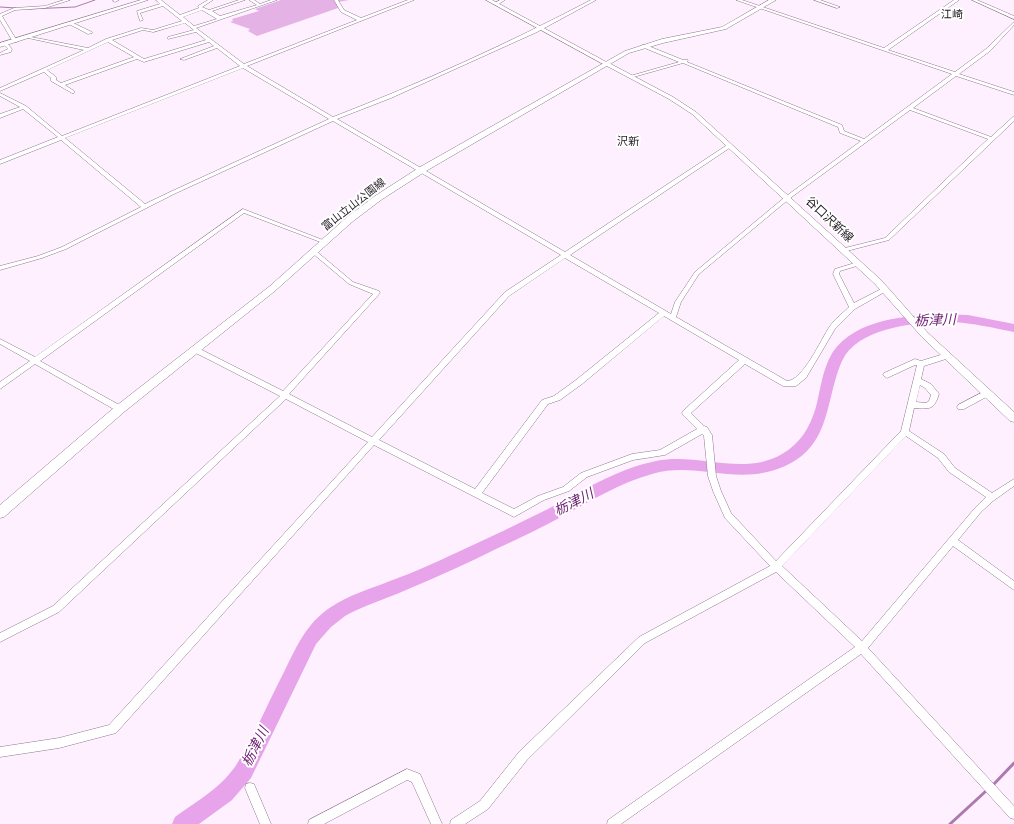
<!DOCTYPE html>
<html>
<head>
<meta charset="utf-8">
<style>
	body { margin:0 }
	canvas { display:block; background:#fef0fe }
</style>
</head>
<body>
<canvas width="1014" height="824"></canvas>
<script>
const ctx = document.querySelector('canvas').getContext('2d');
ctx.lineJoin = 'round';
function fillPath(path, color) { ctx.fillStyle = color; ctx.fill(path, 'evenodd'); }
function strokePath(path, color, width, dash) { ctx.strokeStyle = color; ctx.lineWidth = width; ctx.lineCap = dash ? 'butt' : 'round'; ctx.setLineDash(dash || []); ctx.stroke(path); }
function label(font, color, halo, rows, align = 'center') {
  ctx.font = font + ' Signika,"Noto Sans JP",sans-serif'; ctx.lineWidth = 4; ctx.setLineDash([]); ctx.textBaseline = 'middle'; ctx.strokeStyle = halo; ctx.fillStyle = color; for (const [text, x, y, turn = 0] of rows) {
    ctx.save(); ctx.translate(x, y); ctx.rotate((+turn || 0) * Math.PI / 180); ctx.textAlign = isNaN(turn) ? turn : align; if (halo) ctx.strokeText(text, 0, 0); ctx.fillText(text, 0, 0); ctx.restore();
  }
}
const green = new Path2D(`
	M 281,0 L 349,0 L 338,2 L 341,7 L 257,36 L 248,31 L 250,29 L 230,22 L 233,21 L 232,19 L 259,11 L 255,9 Z`);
const streamFar1 = new Path2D(`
	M 0,7 L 16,8
	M 29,9 L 75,7 L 95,0`);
const stream = new Path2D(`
	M 993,785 L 1014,763
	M 950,824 L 986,791`);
const river = new Path2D(`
	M 938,314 L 968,315 L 1014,324 L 1014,332 C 994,328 973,323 952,322 C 919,321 857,327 842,361 C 826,397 831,442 791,463 C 740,490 700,460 652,474 C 620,483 592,500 563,516 C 541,528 518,539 496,549 C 466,564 437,577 406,590 C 386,599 365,605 345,616 L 331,627 L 316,644 L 251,778 L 232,800 L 199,824 L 172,824 L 175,817 C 197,801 224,786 238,762 C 255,734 268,703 283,674 C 296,648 306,623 331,607 C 349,595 370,589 390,581 C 413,573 436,562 458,552 C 488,538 518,524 548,509 C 582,491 617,469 656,461 C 698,452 743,477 782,454 C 801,443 810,427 816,407 C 820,391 822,374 829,359 C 847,321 901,316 938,314 Z`);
const minor = new Path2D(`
	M 64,0 L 70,0 L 45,8 L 15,10 L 2,16 L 17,41 L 17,42 L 13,42 L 0,20 L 0,14 L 14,8 L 45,6 Z
	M 114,0 L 119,0 L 115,2 L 113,1 Z
	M 156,0 L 161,0 L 180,15 L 199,8 L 198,6 L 208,0 L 213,0 L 202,7 L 209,10 L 239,0 L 245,0 L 212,11 L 220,16 L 257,5 L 249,0 L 254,0 L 260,4 L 271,0 L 277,0 L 196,28 L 244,64 L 357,20 L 341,12 L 334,0 L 338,0 L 344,10 L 361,18 L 408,0 L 414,0 L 247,66 L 333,117 C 421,83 507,44 591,0 L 596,0 L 537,32 L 391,98 L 337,119 L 565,252 L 727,145 L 731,145 L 731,147 L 570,255 L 671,314 L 675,302 L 695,272 L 785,197 L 861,141 L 840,133 L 838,127 L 683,63 L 630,78 L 630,76 L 679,62 L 642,47 L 642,45 L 646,45 L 683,60 L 688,60 L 687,62 L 842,125 L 844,131 L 864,139 L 952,74 L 736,0 L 742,0 L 884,48 L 954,0 L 959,0 L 888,50 L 955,72 L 986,49 L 1014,22 L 1014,25 L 990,51 L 959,74 L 1014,92 L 1014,95 L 956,76 L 913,108 L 991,137 L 1014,116 L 1014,121 L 889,240 L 843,252 L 840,250 L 841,249 L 885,238 L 988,139 L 910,110 L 789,199 L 699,274 L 681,302 L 676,317 L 787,381 C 803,381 821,339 830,326 C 835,319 843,313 849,307 L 833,274 L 835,269 L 858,262 L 861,264 L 860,265 L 840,271 L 839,274 L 854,303 L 883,288 L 887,288 L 888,290 L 855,309 L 835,329 L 806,378 L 796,386 L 783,386 L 745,364 L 691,413 L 704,426 L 707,427 L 712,435 L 716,476 L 721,491 L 731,513 L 776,561 L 901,431 L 917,365 L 915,365 L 887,378 L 883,375 L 884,373 L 915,359 L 921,361 L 947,353 L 949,354 L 951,356 L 949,358 L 924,366 L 921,379 L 931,384 L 939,394 C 934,410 930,409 914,408 L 909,431 L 944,454 L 955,468 L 992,493 L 1014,479 L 1014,486 L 993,501 L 981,512 L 958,540 L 1014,581 L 1014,590 L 953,546 L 868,648 L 1014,806 L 1014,819 L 1010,818 L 861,654 L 621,824 L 607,824 L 608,820 L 855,647 L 776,572 L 645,643 L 527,760 L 488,809 L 465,824 L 450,824 L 451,820 L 480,801 L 519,752 L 639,637 L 770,566 L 725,518 L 713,491 L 708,476 L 704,436 L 702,434 L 665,455 L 633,460 L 587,477 L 569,491 L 544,500 L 514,517 L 374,445 L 116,733 L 59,748 L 0,757 L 0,747 L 59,738 L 109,725 L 368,442 L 286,399 L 59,612 L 0,642 L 0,633 L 53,606 L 280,396 L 192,351 L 191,349 L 192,347 L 196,347 L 283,391 L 373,294 L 349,284 L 311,252 L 312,251 L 316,251 L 353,282 L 379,291 L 380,293 L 289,394 L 372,437 L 505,292 L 561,255 L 333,121 L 174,194 L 66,249 L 42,258 L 0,270 L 0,266 L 38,256 L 62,247 L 141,207 L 61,140 L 0,164 L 0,160 L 58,137 L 23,109 L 0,118 L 0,114 L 20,107 L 0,96 L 0,93 L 26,106 L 62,136 L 240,66 L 217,48 L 184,60 L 180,59 L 214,46 L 209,42 L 144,62 L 137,59 L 65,85 L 74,91 L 74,93 L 72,93 L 51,81 L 51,78 L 44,72 L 0,91 L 0,88 L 84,50 L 28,38 L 26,38 L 26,36 L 88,48 L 106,39 L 141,28 L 153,30 L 182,21 L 163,6 L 140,13 L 143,20 L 140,21 L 137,11 L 160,4 ZM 202,10 L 217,19 L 194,26 L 183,17 ZM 185,23 L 194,30 L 168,37 L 168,39 L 196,32 L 206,40 L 144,59 L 112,40 L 143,30 L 153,32 ZM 108,42 L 134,57 L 61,83 L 56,80 L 56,77 L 47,70 ZM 243,68 L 329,119 L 170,192 L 145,204 L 65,138 ZM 565,258 L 659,313 L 576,380 L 554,396 L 542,400 L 475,489 L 379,440 L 509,296 ZM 664,316 L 739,360 L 683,411 L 682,413 L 683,415 L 697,429 L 660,450 L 632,454 L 581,473 L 563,487 L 538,496 L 514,509 L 482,493 L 548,404 L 560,400 L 582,384 ZM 920,385 L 925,388 L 931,395 L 929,401 L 926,403 L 916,402 ZM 906,436 L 938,458 L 949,472 L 986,497 L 975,508 L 862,641 L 782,566 Z
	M 500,0 L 505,0 L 497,5 L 495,5 L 495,3 Z
	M 814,0 L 820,0 L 840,7 L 837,8 Z
	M 972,0 L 977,0 L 1014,16 L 1014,19 Z
	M 71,22 L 92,32 L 92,33 L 88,34 L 69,24 L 69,23 Z
	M 3,43 L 7,43 L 12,49 L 11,52 L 0,55 L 0,53 L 8,49 L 3,44 Z
	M 243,209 L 328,242 L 327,243 L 323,243 L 244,213 L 40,361 L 123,407 L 124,409 L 123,411 L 117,411 L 35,364 L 0,389 L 0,382 L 30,361 L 0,344 L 0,339 L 35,357 Z
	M 987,390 L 991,393 L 990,395 L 964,409 L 958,409 L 957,407 L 958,405 Z
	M 407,769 L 420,774 L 442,824 L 431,824 L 412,782 L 407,780 L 324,824 L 308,824 L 309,820 Z
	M 250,783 L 254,784 L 271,824 L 260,824 L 245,788 L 246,784 Z`);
const tertiary = new Path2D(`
	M 141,0 L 148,0 L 0,47 L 0,43 Z
	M 486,0 L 492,0 L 610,64 L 605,65 Z`);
const secondary = new Path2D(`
	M 605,63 L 609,63 L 673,97 L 696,112 L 881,280 L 928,333 L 1014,412 L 1014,422 L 1010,421 L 922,337 L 875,284 L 692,114 L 669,99 L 605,65 Z`);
const primary = new Path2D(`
	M 769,0 L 776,0 L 726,29 L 663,43 L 629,53 L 426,171 L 381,200 L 352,222 L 276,290 L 124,412 L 4,517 L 0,518 L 0,505 L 116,406 L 270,286 L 346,218 L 375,196 L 420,167 L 625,51 L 662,39 L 722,27 Z`);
const farNeighbourhoodnames = [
	["江崎",952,15],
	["沢新",628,142]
];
const farStreetnames = [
	["富山立山公園線",354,205,-38]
];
const streetNames = [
	["谷口沢新線",829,220,43]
];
const waterNames = [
	["栃津川",935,321,-2],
	["栃津川",574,503,-27],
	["栃津川",256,747,-63]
];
fillPath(green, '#e4b2e5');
strokePath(streamFar1, '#ac7aae', 1);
strokePath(stream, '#ac7aae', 3);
fillPath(river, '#e7a4ea');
strokePath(minor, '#8d788d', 1);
strokePath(tertiary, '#8d788d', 1);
strokePath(secondary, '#8d788d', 1);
strokePath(primary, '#8d788d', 1);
fillPath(minor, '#fff');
fillPath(tertiary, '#fff');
fillPath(secondary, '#fff');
fillPath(primary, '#fff');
label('11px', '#211922', '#fff', farNeighbourhoodnames);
label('11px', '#211922', '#fff', farStreetnames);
label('12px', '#211922', '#fff', streetNames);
label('italic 14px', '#702375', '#fff', waterNames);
</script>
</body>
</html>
